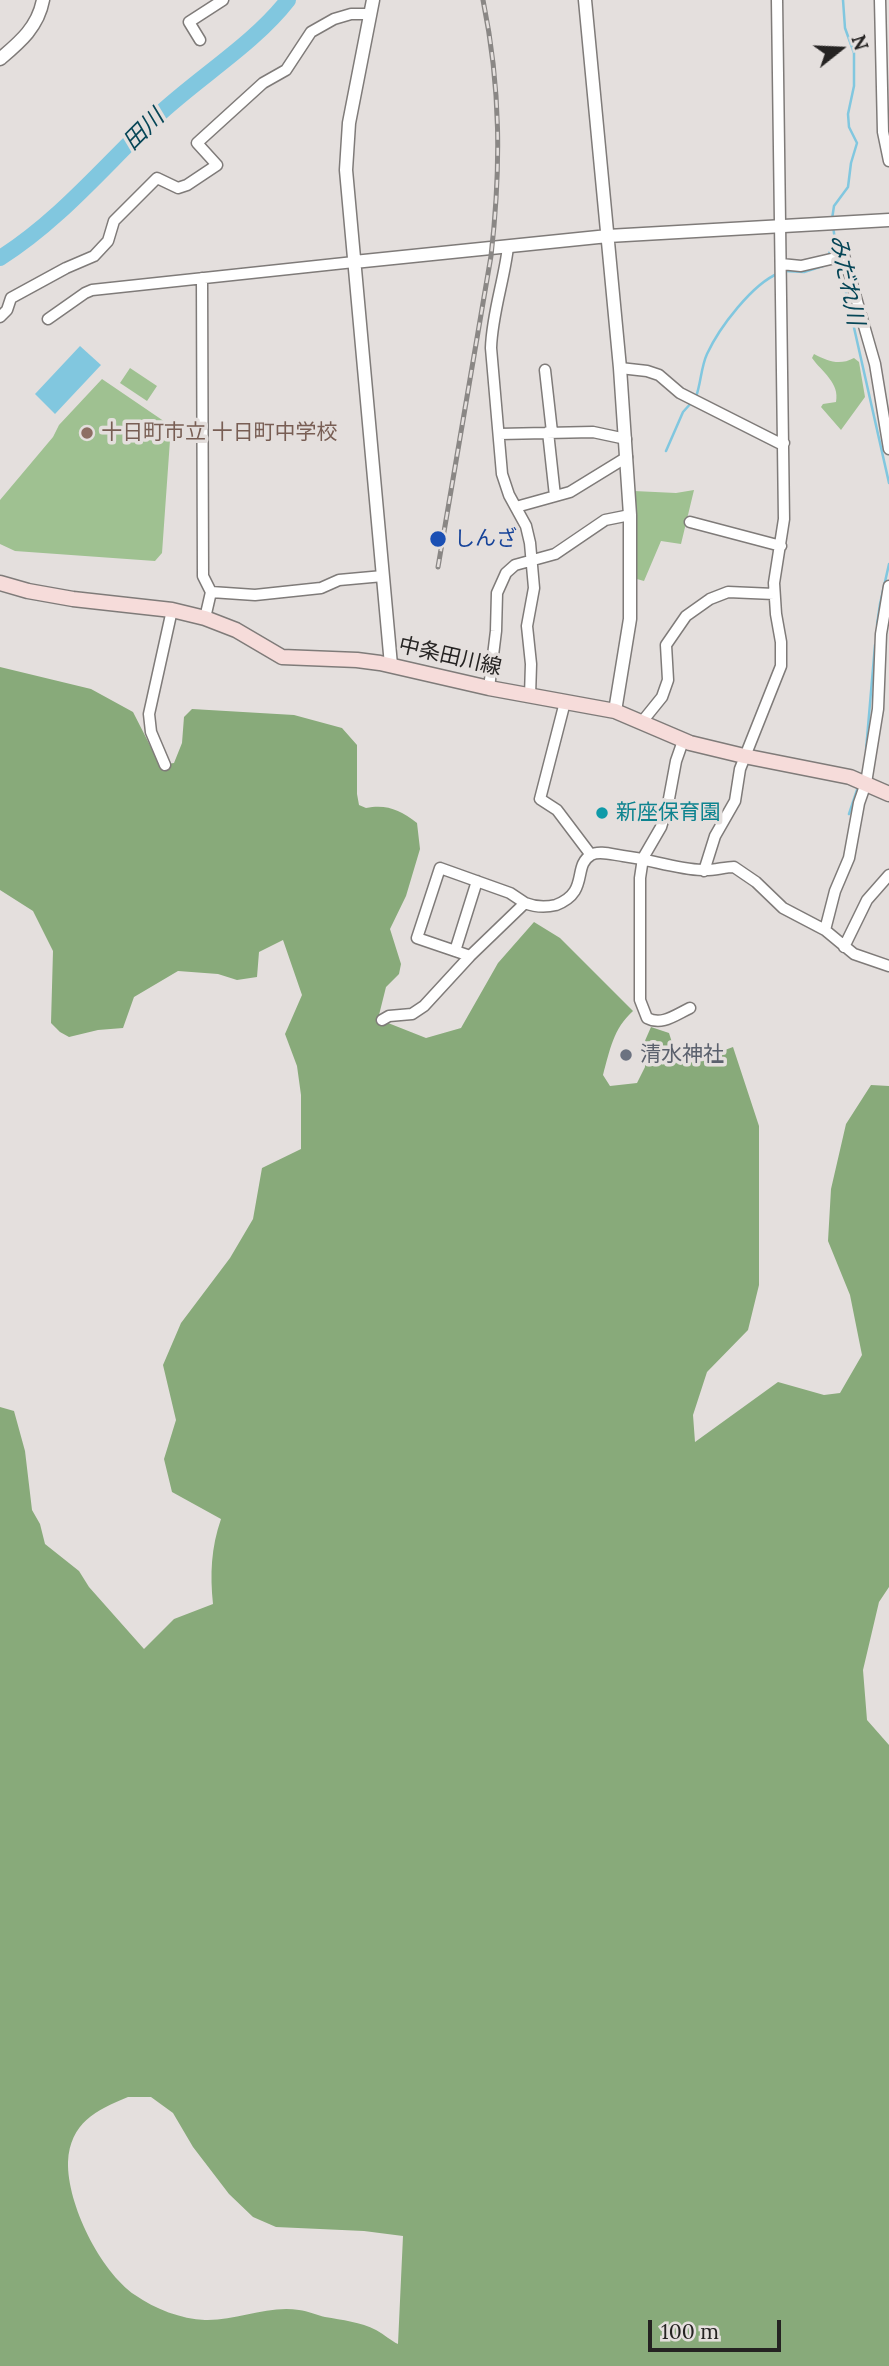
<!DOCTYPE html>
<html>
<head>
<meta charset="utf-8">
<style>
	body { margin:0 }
	#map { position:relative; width:889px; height:2366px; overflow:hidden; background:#e4dfdd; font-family:Lora,serif }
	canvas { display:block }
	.north { position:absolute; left:805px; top:14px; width:70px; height:70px; -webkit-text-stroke:5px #e4dfdd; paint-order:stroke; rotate:72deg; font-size:19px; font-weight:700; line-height:28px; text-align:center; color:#252322 }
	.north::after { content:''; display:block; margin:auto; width:24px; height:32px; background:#252322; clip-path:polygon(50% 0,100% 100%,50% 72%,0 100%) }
	.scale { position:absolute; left:648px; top:2320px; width:133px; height:32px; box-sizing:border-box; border:4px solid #252322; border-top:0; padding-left:9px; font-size:21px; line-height:24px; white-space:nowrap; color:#252322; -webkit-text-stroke:5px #e4dfdd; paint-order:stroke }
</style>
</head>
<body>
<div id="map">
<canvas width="889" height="2366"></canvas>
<div class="north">N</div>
<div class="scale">100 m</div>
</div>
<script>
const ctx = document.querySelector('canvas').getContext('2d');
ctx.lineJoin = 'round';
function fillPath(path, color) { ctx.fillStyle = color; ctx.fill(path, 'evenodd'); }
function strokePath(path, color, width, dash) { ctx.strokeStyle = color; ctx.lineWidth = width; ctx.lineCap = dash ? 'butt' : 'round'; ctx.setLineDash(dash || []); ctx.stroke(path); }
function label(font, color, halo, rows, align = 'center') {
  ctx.font = font + ' Lora,"Noto Sans JP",serif'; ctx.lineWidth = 7; ctx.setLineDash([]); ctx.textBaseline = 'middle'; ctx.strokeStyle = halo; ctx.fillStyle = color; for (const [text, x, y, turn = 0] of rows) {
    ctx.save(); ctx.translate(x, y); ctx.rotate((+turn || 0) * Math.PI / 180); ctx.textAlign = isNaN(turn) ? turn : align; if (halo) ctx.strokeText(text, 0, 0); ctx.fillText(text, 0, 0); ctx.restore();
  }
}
const green = new Path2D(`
	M 814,354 C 828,361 839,366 854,358 L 859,362 L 865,397 L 841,430 L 821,407 L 823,404 L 836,402 C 840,383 822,372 812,358 Z
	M 130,368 L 157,386 L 147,401 L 120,383 Z
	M 102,379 L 171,426 L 162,553 L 155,561 L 15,551 L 0,544 L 0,500 L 53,437 L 59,425 Z
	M 694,490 L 681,544 L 661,541 L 644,581 L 637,579 L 634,491 L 676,493 Z`);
const forest = new Path2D(`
	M 0,667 L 91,689 L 133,712 L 160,765 L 174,763 L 182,743 L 184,717 L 192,709 L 294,715 L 342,728 L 357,745 L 357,794 L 359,805 L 366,808 C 387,804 400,810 417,823 L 420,849 L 406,896 L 390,929 L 401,964 L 399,974 L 386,987 L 378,1019 L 426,1038 L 461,1028 L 498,963 L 534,922 L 560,938 L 633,1011 C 613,1029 610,1050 603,1075 L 610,1086 L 637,1083 L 645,1067 L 644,1043 L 651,1027 L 669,1033 L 675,1052 L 683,1063 L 690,1063 L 733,1047 L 759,1126 L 759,1285 L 748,1330 L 707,1372 L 693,1415 L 695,1442 L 778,1382 L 824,1395 L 840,1393 L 862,1355 L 850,1295 L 828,1241 L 831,1189 L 846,1124 L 871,1085 L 889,1086 L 889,1587 L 879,1602 L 863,1670 L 867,1720 L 889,1745 L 889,2366 L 0,2366 L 0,1407 L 14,1411 L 25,1451 L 32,1510 L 40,1524 L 45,1544 L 79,1571 L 89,1587 L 144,1649 L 174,1619 L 213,1604 C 210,1574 211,1548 221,1519 L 172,1492 L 164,1459 L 176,1420 L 163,1365 L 181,1323 L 230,1258 L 253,1219 L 262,1168 L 301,1149 L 301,1095 L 297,1066 L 285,1034 L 302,995 L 283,940 L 259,952 L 257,977 L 237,980 L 218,974 L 178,971 L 134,997 L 123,1028 L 98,1030 L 69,1037 L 60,1032 L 51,1023 L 53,951 L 33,911 L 0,890 ZM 128,2097 L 151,2097 L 173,2113 L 193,2147 L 229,2194 L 253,2217 L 276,2227 L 364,2231 L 403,2236 L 398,2344 C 391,2341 384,2334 376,2330 C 361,2322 342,2320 325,2317 C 317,2315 308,2311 299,2310 C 268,2305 236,2321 205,2320 C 181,2319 155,2309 135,2295 C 100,2271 67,2204 68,2162 C 70,2123 96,2110 128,2097 Z`);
const water = new Path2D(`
	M 80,346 L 101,365 L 55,414 L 35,394 Z`);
const stream = new Path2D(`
	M 832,219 L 834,206 L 848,187 L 851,163 L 857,143 L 849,127 L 848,114 L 854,86 L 854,53 L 845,28 L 843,0
	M 833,226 L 837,254
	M 829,254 L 834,241
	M 839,261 L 889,483
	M 785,271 L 804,272 L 823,266
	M 696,397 C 701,383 701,367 707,354 C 719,328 752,284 779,273
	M 666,451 L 683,412 L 692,402
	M 877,625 L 880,604 L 889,564
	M 866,750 L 875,645
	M 849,814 L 858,787`);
const river = new Path2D(`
	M 0,258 C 60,220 104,166 155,118 C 197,78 253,45 288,0`);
const minor = new Path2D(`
	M 880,0 L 883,132 L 889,161
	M 200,40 L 189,22 L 223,0
	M 508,247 C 504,281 492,314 491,348 L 502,474 L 509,495 L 526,526 L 530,543 L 534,588 L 527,626 L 531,664 L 530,696
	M 781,264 L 801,266 L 844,256 L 875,364 L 889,449
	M 202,278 L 203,576 L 211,592 L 205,618
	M 0,317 L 7,310 L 11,298 L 66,268 L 94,256 L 108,241 L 114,221 L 157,178 L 178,188 L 187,185 L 217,165 L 197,143 L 263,83 L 286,70 L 311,32 L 334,19 L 351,14 L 370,14
	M 48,319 L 85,293 L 92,290 L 354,262
	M 620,368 L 647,371 L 659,375 L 680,393 L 779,443 L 784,443
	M 545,370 L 552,432
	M 548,432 L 555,496
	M 499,434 L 593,432 L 626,439
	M 516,507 L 570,492 L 627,457
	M 690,522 L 781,546
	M 211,592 L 255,595 L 321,588 L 339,580 L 383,576
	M 489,688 L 496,631 L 497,593 L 506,573 L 515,565 L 555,554 L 605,520 L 630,515
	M 565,702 L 540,799 L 557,810 L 591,855
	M 641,723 L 662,697 L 668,680 L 666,645 L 686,616 L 710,599 L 728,592 L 774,594
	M 683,741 L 676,761 L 668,804 L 661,827 L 643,858 L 640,878 L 640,1000 L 647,1018 C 662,1026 675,1015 690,1008
	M 165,765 L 151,732 L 149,714 L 172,610
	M 704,871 L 715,836 L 735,801 L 740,769 L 781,666 L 781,642 L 776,614 L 774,583 L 784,519 L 777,0
	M 825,930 L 835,891 L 849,858 L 859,803 L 866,783 L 878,709 L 881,634 L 889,586
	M 844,947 L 867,900 L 889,875
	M 455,951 L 477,881
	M 470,956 L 417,938 L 440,868 L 510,893 L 525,903
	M 382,1020 L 389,1016 L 412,1014 L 424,1006 L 470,956 L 525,903 C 535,907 544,908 556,905 C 590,892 572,866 591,855 C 599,850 614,855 623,856 C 649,859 676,869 702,870 C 713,871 724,867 734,867 L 756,882 L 783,908 L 825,930 L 854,954 L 889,966`);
const tertiary = new Path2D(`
	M 373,0 L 349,123 L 346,170 L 391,665
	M 585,0 L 620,368 L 630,515 L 630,619 L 615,711
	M 0,59 C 20,42 38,27 43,0
	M 354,262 L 608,236 L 889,220`);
const secondary = new Path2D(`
	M 0,583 L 28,591 L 73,599 L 172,610 L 205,618 L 236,630 L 282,657 L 357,660 L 380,663 L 489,688 L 615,711 L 690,743 L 744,756 L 850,777 L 889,794`);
const rail = new Path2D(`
	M 438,567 L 491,256 C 501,168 501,88 483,0`);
const markers = [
	[87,433,7,"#8d6e63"],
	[438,539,9,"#1a4fb4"],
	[602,813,7,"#0f9aa8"],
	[626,1055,7,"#6b7280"]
];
const educationNames = [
	["十日町市立 十日町中学校",101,433]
];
const transitNames = [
	["しんざ",454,539]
];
const streetNames = [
	["中条田川線",450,657,13]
];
const cultureNames = [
	["新座保育園",616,813]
];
const worshipNames = [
	["清水神社",640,1055]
];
const waterNames = [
	["田川",144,130,-45],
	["みだれ川",846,280,78]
];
fillPath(green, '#9fc191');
fillPath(forest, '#88aa7a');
fillPath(water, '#81c7df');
strokePath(stream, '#81c7df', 2.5);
strokePath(river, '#81c7df', 16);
strokePath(minor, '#7f7b79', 13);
strokePath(tertiary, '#7f7b79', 15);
strokePath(secondary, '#7f7b79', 17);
strokePath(minor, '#fff', 10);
strokePath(tertiary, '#fff', 12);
strokePath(secondary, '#f6dcda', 14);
strokePath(rail, '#8a8785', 5);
strokePath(rail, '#e4dfdd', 2.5, [8]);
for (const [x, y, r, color] of markers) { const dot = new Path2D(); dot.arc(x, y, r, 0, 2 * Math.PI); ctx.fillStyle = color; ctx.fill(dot); strokePath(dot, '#e4dfdd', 2.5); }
label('21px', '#785e54', '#e4dfdd', educationNames, 'left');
label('21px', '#164399', '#e4dfdd', transitNames, 'left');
label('21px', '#252322', '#e4dfdd', streetNames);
label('21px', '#0d838f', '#e4dfdd', cultureNames, 'left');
label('21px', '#5b616d', '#e4dfdd', worshipNames, 'left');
label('italic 23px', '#064657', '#e4dfdd', waterNames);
</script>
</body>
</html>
